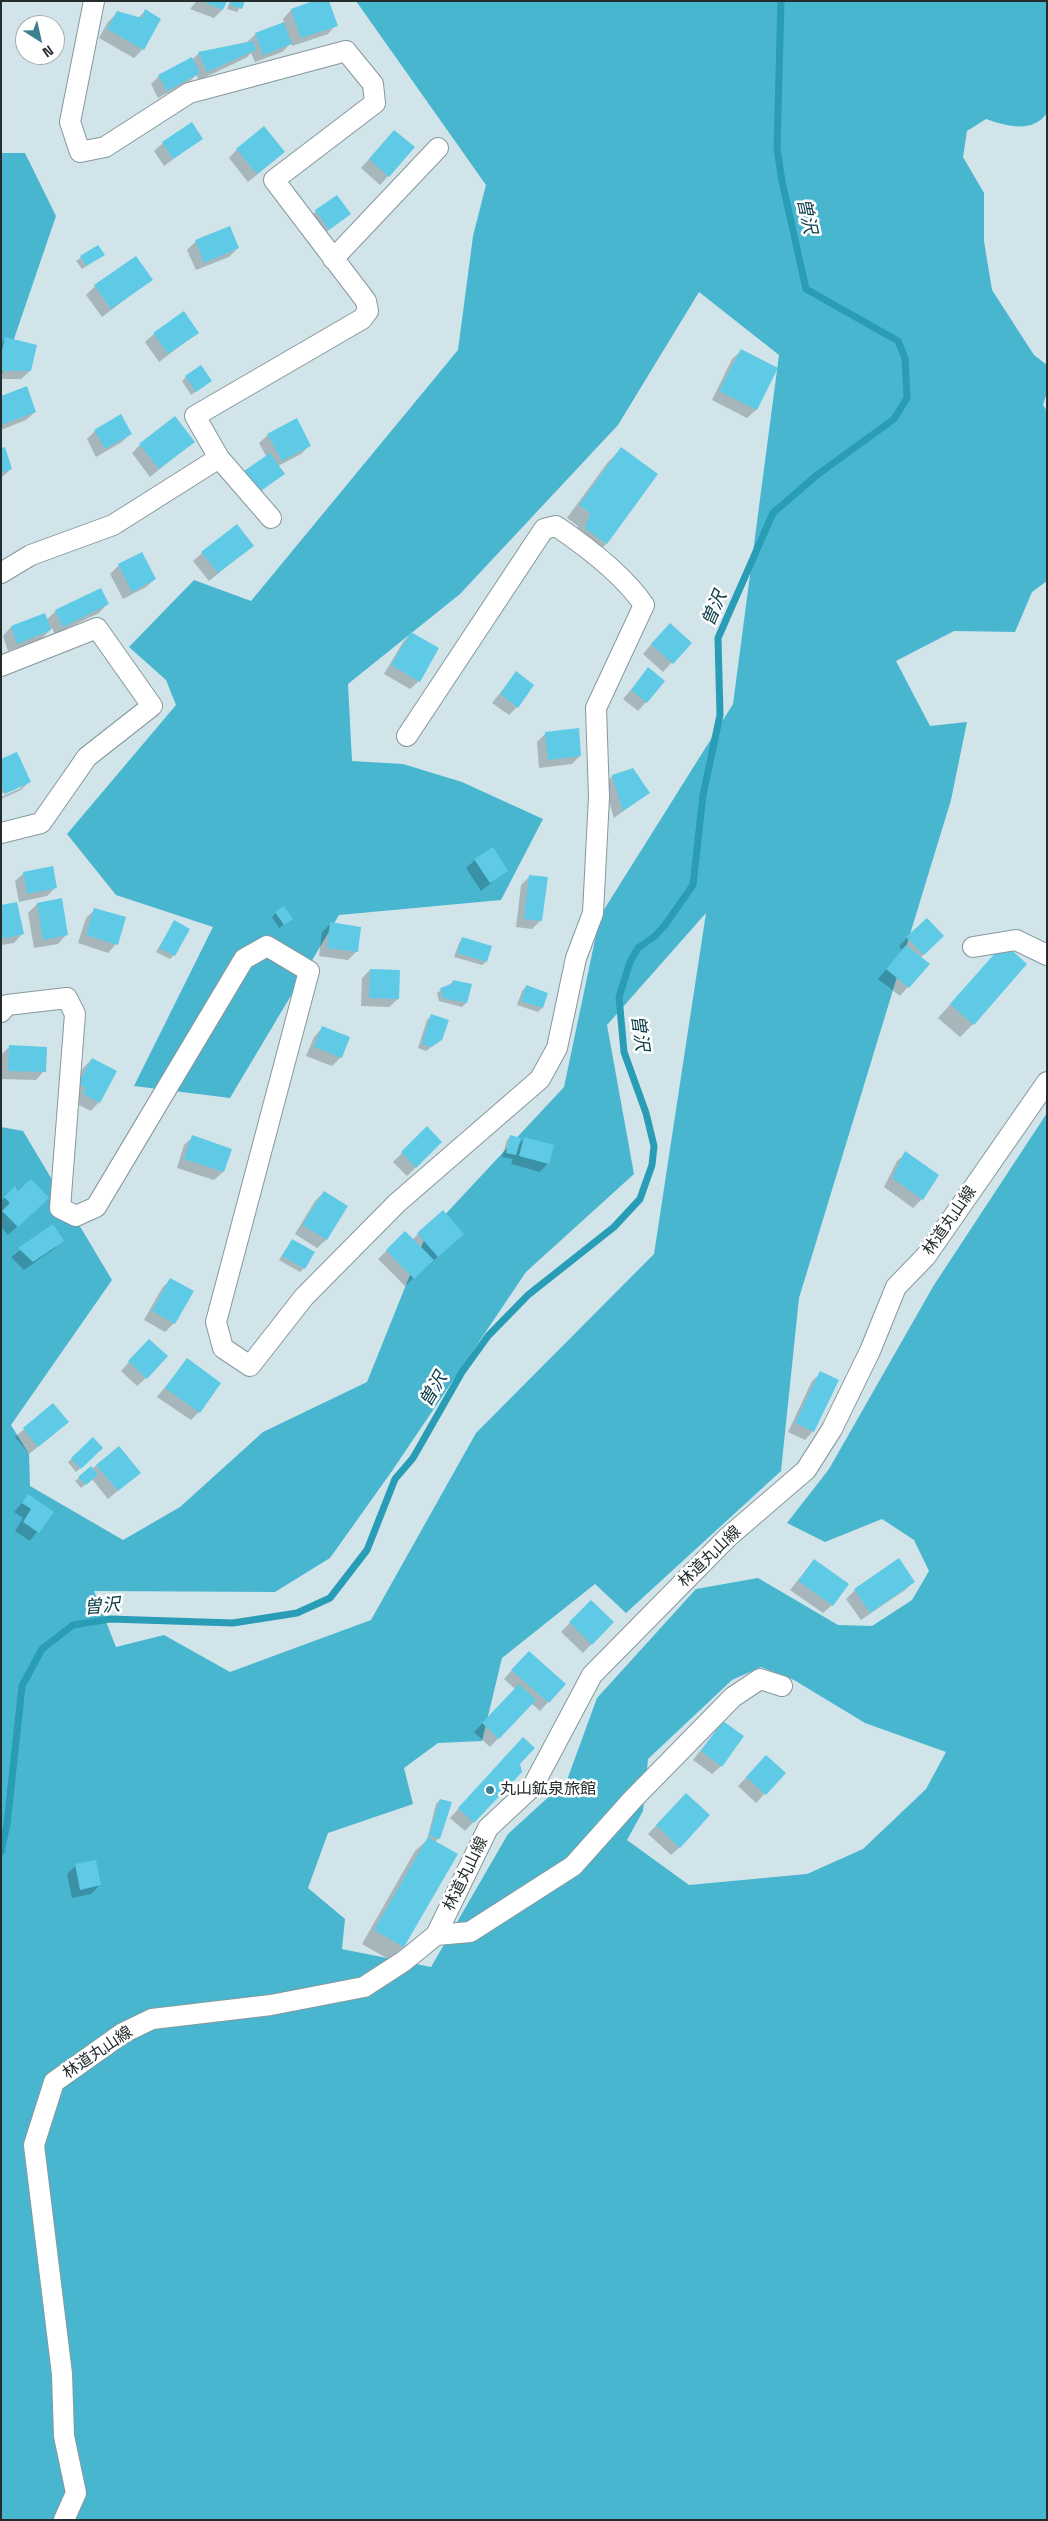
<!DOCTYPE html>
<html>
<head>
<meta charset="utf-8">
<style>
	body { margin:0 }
	#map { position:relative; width:1048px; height:2521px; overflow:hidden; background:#d1e4e9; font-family:"Space Grotesk",sans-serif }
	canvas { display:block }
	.frame { position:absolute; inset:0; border:2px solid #252c2e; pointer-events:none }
	.north { position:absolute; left:15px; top:15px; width:50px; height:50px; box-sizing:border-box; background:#fff; border:1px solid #a8abab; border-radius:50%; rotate:145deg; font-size:14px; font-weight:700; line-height:20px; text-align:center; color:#252c2e }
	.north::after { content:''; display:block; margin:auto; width:18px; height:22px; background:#3d8091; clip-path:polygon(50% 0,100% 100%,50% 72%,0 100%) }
</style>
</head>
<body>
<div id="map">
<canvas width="1048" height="2521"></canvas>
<div class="frame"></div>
<div class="north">N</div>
</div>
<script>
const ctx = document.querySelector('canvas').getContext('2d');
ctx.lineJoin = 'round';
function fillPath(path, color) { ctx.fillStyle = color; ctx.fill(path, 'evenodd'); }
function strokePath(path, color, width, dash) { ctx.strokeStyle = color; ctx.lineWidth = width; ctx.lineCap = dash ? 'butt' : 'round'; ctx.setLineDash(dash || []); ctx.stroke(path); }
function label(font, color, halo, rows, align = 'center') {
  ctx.font = font + ' "Space Grotesk","Noto Sans JP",sans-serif'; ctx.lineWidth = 5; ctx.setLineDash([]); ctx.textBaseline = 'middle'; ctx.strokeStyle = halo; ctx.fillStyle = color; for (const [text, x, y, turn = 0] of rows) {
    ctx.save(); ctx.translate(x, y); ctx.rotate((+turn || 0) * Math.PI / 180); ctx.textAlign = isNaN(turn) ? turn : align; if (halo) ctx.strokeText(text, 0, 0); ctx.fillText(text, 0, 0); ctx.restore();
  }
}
const forest = new Path2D(`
	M 356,1 L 1047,1 L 1047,113 C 1032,134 1006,126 986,119 L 967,131 L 963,157 L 984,193 L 984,241 L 992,290 L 1034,355 L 1047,365 L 1047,392 L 1043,405 L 1047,411 L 1047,581 L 1032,592 L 1015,632 L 954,631 L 896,661 L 930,726 L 967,722 L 951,800 L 799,1298 L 781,1471 L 626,1613 L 595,1584 L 502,1658 L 482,1741 L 438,1743 L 404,1768 L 413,1804 L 328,1833 L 308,1888 L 345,1919 L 342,1949 L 431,1967 L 508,1834 L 567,1780 L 597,1698 L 696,1589 L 758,1578 L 838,1625 L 872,1626 L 912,1600 L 929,1571 L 914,1540 L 882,1519 L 825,1542 L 787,1523 L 829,1469 L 934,1285 L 1047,1113 L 1047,2520 L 1,2520 L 1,1127 L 23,1131 L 112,1280 L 11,1425 L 29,1454 L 30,1486 L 123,1540 L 180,1507 L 263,1432 L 367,1382 L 426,1235 L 564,1087 L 600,916 L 733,704 L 779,355 L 699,292 L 618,425 L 460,594 L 348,684 L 352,761 L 403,764 L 462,782 L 543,819 L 501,900 L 339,915 L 230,1098 L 134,1086 L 213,927 L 116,895 L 67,834 L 176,705 L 166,680 L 129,647 L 194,580 L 251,601 L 458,350 L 473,236 L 486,185 ZM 706,913 L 654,1254 L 476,1433 L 371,1620 L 230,1672 L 164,1635 L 116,1647 L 94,1591 L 275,1592 L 330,1558 L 392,1471 L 526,1272 L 634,1174 L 607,1025 ZM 761,1667 L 794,1680 L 865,1723 L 946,1752 L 926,1789 L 863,1849 L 807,1874 L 689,1885 L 627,1840 L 643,1811 L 648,1759 L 732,1680 Z
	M 1,153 L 25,153 L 56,216 L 1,377 Z`);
const shadow = new Path2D(`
	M 194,1 L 226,1 L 222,10 L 214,18 L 190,9 L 196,2 Z
	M 230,1 L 244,1 L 237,12 L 227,9 Z
	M 317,1 L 336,25 L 328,34 L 292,46 L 291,43 L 282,52 L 255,62 L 251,53 L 246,58 L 199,80 L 196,75 L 190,81 L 158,98 L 151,84 L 159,76 L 192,60 L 199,53 L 247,42 L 256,34 L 284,23 L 283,19 L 291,10 Z
	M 145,11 L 159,20 L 143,49 L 134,58 L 99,38 L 108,22 L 117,13 L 138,18 Z
	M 202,138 L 164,166 L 154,151 L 163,143 Z
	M 386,140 L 388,176 L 380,185 L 361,168 Z
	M 237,149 L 275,160 L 248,182 L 229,158 Z
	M 316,211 L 349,214 L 320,237 L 307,220 Z
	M 196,241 L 238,248 L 229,257 L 196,270 L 187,250 Z
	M 98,246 L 103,255 L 82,269 L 76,261 Z
	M 151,280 L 102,317 L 86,295 L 95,286 Z
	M 197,333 L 159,362 L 145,342 L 154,334 Z
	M 6,339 L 30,371 L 21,379 L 1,379 L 1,343 Z
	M 741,351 L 776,368 L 756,410 L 747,418 L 712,400 L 732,359 Z
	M 186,377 L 210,381 L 191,395 L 182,381 Z
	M 1,397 L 35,412 L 26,420 L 1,430 Z
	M 95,431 L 130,434 L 122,442 L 96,457 L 87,439 Z
	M 268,435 L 310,445 L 301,454 L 278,466 L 283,474 L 250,500 L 236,480 L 266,456 L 259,443 Z
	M 193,442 L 150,477 L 132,453 L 140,445 Z
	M 621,449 L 656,475 L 606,544 L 593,557 L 572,541 L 578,526 L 567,518 L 608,462 Z
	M 1,450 L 11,469 L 1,478 Z
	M 252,546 L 209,581 L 193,561 L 202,553 Z
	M 142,554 L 155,579 L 146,587 L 123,599 L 110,574 L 119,565 Z
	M 107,604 L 99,613 L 55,634 L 52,628 L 41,639 L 8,651 L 3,636 L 11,627 L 44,615 L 46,620 L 56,611 Z
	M 411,633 L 419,681 L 410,689 L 384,674 L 403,642 Z
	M 661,633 L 690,643 L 663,672 L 643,654 Z
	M 649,669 L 646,702 L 638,711 L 623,699 Z
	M 516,673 L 517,707 L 509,715 L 492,703 Z
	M 546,733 L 580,756 L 572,764 L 539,768 L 537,742 Z
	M 1,761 L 29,782 L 21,790 L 1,799 L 1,797 L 21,788 L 21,785 L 1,794 Z
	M 633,769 L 648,793 L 614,818 L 604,785 L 612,776 Z
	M 475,860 L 507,870 L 481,891 L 466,868 Z
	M 24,873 L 55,888 L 47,896 L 19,902 L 15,881 Z
	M 530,876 L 541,920 L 532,929 L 516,927 L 521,885 Z
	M 61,900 L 66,935 L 58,944 L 34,948 L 28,913 L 37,904 Z
	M 1,906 L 22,934 L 14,943 L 1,945 Z
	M 95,909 L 116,944 L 108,953 L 78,943 L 86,918 Z
	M 276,913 L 291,919 L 279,928 L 272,917 Z
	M 926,919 L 934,945 L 920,958 L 928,964 L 900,996 L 878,979 L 902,950 L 899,946 Z
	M 174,922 L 174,955 L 170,959 L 156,952 Z
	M 331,923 L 357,951 L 348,960 L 319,956 L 322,932 Z
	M 463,939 L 486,962 L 482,965 L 454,957 L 459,943 Z
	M 1004,945 L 973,1024 L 960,1037 L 938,1018 Z
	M 370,970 L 398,999 L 389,1007 L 361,1006 L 362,978 Z
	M 454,981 L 466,1003 L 462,1007 L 439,1001 L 437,993 Z
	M 526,987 L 546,993 L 542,1008 L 538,1012 L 517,1005 L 522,991 Z
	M 431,1016 L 441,1040 L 426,1051 L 418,1048 L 427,1020 Z
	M 322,1028 L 341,1057 L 332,1066 L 306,1056 L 314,1037 Z
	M 10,1046 L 44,1071 L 36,1080 L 1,1079 L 1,1055 Z
	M 92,1059 L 99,1102 L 91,1111 L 75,1103 L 70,1093 L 83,1068 Z
	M 427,1128 L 441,1142 L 407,1176 L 393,1162 Z
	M 511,1136 L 518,1145 L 524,1139 L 548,1163 L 540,1172 L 511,1164 L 513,1159 L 502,1157 L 507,1140 Z
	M 193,1137 L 230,1150 L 223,1172 L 214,1180 L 177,1168 L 184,1145 Z
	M 906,1153 L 922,1199 L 913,1208 L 884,1187 L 897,1161 Z
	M 15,1188 L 39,1206 L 8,1235 L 1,1227 L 1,1201 Z
	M 324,1192 L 347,1206 L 326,1240 L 317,1248 L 295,1234 L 315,1201 Z
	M 52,1226 L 62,1240 L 54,1249 L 24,1270 L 11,1257 Z
	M 405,1233 L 412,1240 L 418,1234 L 453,1243 L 405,1286 L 378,1259 Z
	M 292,1240 L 304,1268 L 300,1272 L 279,1260 Z
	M 171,1279 L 192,1291 L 174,1323 L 165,1332 L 144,1320 L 162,1288 Z
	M 140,1349 L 146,1378 L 137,1386 L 121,1371 Z
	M 187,1360 L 199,1412 L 191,1420 L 157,1397 Z
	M 821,1373 L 813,1431 L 805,1440 L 788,1432 L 812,1381 Z
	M 53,1404 L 59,1430 L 29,1454 L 15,1437 Z
	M 93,1439 L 102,1448 L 76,1472 L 68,1462 Z
	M 97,1465 L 139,1473 L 108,1499 L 92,1479 L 81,1488 L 75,1481 Z
	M 28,1496 L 52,1512 L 30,1541 L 15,1531 L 23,1518 L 14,1512 Z
	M 814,1560 L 832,1605 L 823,1613 L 790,1590 Z
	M 899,1560 L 914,1581 L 905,1590 L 861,1620 L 846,1599 L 855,1590 Z
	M 591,1601 L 612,1622 L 583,1653 L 561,1632 Z
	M 520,1661 L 564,1684 L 540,1711 L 531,1703 L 490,1747 L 474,1732 L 515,1689 L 504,1679 Z
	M 723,1722 L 721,1766 L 712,1774 L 693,1760 Z
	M 515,1747 L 521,1771 L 465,1831 L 450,1818 Z
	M 758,1765 L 784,1773 L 756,1803 L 738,1786 Z
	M 440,1800 L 439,1838 L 435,1842 L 403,1947 L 390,1960 L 362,1944 L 415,1851 L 427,1840 L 436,1804 Z
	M 678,1803 L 680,1847 L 671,1855 L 648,1834 Z
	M 76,1865 L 100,1885 L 91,1894 L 72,1898 L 67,1874 Z`);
const stream = new Path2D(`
	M 1,1852 L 7,1824 L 22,1686 L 42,1649 L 73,1625 L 110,1619 L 233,1623 L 297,1613 L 330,1598 L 367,1550 L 395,1479 L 413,1458 L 462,1372 L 488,1336 L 528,1295 L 614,1227 L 640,1199 L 652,1165 L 654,1146 L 646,1113 L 624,1052 L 619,997 L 630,962 L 638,948 L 655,936 L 665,925 L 693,885 L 703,795 L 720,715 L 718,638 L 773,513 L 817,475 L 894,419 L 907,398 L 905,358 L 898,341 L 806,289 L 782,181 L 777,149 L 781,1`);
const building = new Path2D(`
	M 201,1 L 227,1 L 223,10 Z
	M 231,1 L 245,1 L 242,9 L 230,5 Z
	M 313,1 L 329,1 L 338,26 L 301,38 L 291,9 Z
	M 145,9 L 161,19 L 144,50 L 107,29 L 117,11 L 142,18 Z
	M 284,22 L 292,44 L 263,55 L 255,33 Z
	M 253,41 L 256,50 L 207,72 L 198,52 Z
	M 192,57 L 200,73 L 167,91 L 158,75 Z
	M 192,122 L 203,139 L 173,159 L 162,142 Z
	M 264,126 L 285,152 L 257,174 L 236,149 Z
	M 394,130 L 415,147 L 389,177 L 369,159 Z
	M 337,195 L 351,214 L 329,230 L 315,210 Z
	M 230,226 L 239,248 L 204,263 L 195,240 Z
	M 98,245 L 105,255 L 86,266 L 80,256 Z
	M 136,256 L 153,280 L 111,309 L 94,285 Z
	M 184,311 L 199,333 L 168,354 L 153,333 Z
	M 5,337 L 37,345 L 31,371 L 1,371 L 1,355 Z
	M 741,349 L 778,368 L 757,410 L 719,391 Z
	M 201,365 L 212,381 L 196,392 L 185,376 Z
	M 27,386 L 36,412 L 1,425 L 1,396 Z
	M 121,414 L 132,434 L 105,449 L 94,430 Z
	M 175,416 L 195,442 L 159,469 L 139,444 Z
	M 297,418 L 311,446 L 282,461 L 267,434 Z
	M 5,447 L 12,469 L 1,473 L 1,448 Z
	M 621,447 L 658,474 L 607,544 L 585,528 L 590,513 L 579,505 Z
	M 270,453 L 285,474 L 259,492 L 244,471 Z
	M 237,524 L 254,546 L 218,573 L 201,552 Z
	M 142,552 L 156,579 L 132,592 L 118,564 Z
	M 101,588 L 109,604 L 63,627 L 55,610 Z
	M 45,613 L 51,630 L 17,644 L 11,626 Z
	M 670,623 L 692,643 L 673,664 L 651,644 Z
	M 411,632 L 439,648 L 420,682 L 391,665 Z
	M 648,667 L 665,681 L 647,703 L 631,690 Z
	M 516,671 L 534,685 L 518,708 L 500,694 Z
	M 579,728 L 581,756 L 548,760 L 545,732 Z
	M 17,752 L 31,782 L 5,794 L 1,786 L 1,759 Z
	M 633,768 L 650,793 L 623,811 L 612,775 Z
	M 493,847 L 508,871 L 490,883 L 474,859 Z
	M 53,866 L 57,888 L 27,894 L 23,872 Z
	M 529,875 L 548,877 L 542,921 L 524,919 Z
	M 62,898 L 68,935 L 43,940 L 37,903 Z
	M 17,902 L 24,934 L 1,939 L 1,905 Z
	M 284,906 L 293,919 L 284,925 L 275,912 Z
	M 94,908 L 126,917 L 118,945 L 86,935 Z
	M 927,918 L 944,936 L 924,955 L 906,937 Z
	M 174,920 L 190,929 L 175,956 L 159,948 Z
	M 330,922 L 361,927 L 358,952 L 327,948 Z
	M 462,937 L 492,946 L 487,962 L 457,953 Z
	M 1004,943 L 1027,964 L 974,1025 L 950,1004 Z
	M 906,945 L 930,964 L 909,988 L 886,969 Z
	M 370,969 L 400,970 L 399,999 L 369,998 Z
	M 453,980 L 472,984 L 467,1003 L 443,998 L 440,988 L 452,984 Z
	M 526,985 L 548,993 L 543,1008 L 521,1001 Z
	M 431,1014 L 449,1020 L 442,1040 L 431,1047 L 422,1044 Z
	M 322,1026 L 350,1037 L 342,1058 L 314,1047 Z
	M 9,1045 L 47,1047 L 46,1072 L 8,1071 Z
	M 92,1058 L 117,1071 L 100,1103 L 83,1094 L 86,1088 L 78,1084 Z
	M 427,1126 L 442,1142 L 416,1168 L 401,1152 Z
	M 192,1135 L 232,1149 L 224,1172 L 184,1159 Z
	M 510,1135 L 521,1138 L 516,1155 L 506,1153 Z
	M 524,1137 L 554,1145 L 549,1164 L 519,1156 Z
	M 905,1151 L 939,1175 L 923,1200 L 892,1178 Z
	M 31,1179 L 49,1198 L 18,1227 L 2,1211 L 10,1203 L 4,1197 L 15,1186 L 18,1191 Z
	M 324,1191 L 348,1206 L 327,1240 L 302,1225 Z
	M 443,1210 L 464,1234 L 438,1257 L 417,1233 Z
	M 53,1224 L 64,1241 L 33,1262 L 18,1248 Z
	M 405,1231 L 434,1260 L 414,1279 L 386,1250 Z
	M 292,1239 L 315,1252 L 305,1269 L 282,1256 Z
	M 170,1278 L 194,1291 L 175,1324 L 152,1311 Z
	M 149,1339 L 168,1356 L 147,1379 L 128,1361 Z
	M 187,1358 L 221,1383 L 200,1413 L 165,1388 Z
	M 820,1371 L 839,1380 L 814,1432 L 795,1423 Z
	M 53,1403 L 69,1422 L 38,1447 L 23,1428 Z
	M 93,1437 L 103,1448 L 81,1469 L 71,1458 Z
	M 119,1446 L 141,1473 L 118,1491 L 96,1465 Z
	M 91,1466 L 98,1475 L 86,1485 L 78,1477 Z
	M 28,1494 L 54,1512 L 39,1533 L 23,1522 L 31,1509 L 22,1503 Z
	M 899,1558 L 915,1582 L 870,1613 L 854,1589 Z
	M 814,1559 L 849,1584 L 833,1606 L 798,1581 Z
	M 591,1600 L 614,1622 L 592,1645 L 569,1622 Z
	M 529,1651 L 566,1684 L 549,1703 L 511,1670 Z
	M 519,1684 L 536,1700 L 499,1739 L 482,1723 Z
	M 723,1721 L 744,1736 L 722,1767 L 701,1751 Z
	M 523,1737 L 535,1748 L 520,1764 L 522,1772 L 474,1823 L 458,1808 Z
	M 766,1755 L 786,1773 L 766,1795 L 746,1777 Z
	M 686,1793 L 710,1815 L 680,1848 L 656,1825 Z
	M 440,1799 L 452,1802 L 440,1839 L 429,1835 Z
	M 428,1837 L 458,1854 L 404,1947 L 374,1930 Z
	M 96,1860 L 101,1885 L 80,1890 L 75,1864 Z`);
const street = new Path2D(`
	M 333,259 L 438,148
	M 219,458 L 271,518
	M 1,573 L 31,555 L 113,525 L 219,458 L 195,416 L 362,319 L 368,311 L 366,301 L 274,180 L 375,103 L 373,84 L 346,51 L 189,93 L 105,147 L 80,152 L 70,122 L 94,1
	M 1,666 L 97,628 L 152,706 L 87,757 L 41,823 L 1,833
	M 973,947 L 1016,940 L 1047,955
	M 1,1012 L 7,1005 L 67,998 L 75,1014 L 60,1208 L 76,1216 L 96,1207 L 244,959 L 267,946 L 309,971 L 216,1322 L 223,1348 L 250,1366 L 304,1297 L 397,1203 L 540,1079 L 557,1048 L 576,958 L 593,913 L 599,797 L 596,708 L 644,605 C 623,574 587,547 556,526 L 544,529 L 407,736
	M 436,1935 L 470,1932 L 573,1866 L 633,1799 L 733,1697 L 760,1679 L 782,1686
	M 64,2520 L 76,2493 L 64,2436 L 62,2374 L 34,2145 L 54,2082 L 123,2033 L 152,2019 L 271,2005 L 364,1987 L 404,1961 L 436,1935 L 488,1828 L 533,1786 L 592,1675 L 728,1537 L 806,1470 L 832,1429 L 870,1351 L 896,1287 L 926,1256 L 1047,1082`);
const markers = [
	[490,1790,5,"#3d8091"]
];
const streetNames = [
	["林道丸山線",950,1221,-55],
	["林道丸山線",710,1557,-44],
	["林道丸山線",466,1874,-64],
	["林道丸山線",98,2053,-34]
];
const poiNames = [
	["丸山鉱泉旅館",500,1790]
];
const waterNames = [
	["曽沢",806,216,78],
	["曽沢",715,609,-67],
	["曽沢",639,1033,82],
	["曽沢",434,1390,-60],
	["曽沢",102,1607,-5]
];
fillPath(forest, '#49b6d0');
fillPath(shadow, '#0003');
strokePath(stream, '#299db6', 7);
fillPath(building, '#5fcae5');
strokePath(street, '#86989d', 22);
strokePath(street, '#fff', 20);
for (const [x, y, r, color] of markers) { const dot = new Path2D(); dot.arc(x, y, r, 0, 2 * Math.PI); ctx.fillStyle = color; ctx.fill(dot); strokePath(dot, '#fff', 2); }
label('16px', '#252c2e', '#fff', streetNames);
label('16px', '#252c2e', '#fff', poiNames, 'left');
label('italic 18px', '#0c3e4a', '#fff', waterNames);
</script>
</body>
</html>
